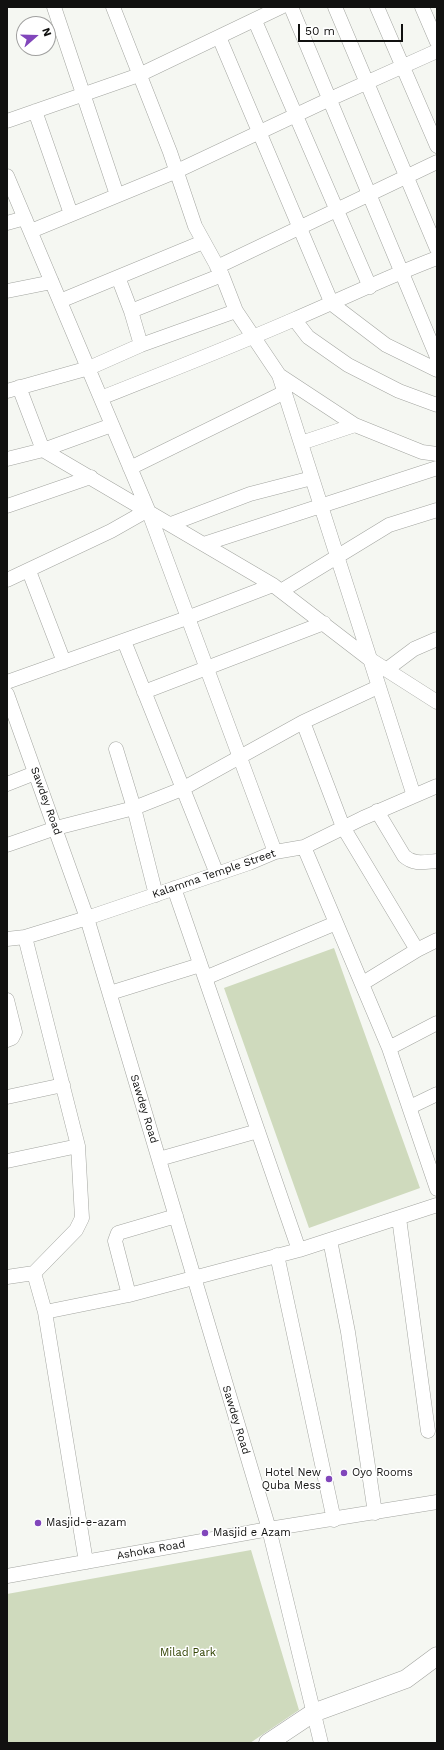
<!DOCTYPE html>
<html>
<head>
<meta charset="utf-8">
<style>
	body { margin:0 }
	#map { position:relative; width:444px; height:1750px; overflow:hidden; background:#f5f7f2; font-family:"Work Sans",sans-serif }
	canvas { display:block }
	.frame { position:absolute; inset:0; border:8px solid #111110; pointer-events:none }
	.north { position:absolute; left:16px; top:16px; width:40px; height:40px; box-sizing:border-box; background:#fff; border:1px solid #a0a09f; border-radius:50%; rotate:70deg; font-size:11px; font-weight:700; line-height:16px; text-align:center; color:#111110 }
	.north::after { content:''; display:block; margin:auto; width:14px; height:18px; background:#8146bb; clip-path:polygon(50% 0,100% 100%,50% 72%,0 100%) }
	.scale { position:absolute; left:298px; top:24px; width:105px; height:18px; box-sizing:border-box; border:2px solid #111110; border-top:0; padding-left:5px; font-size:12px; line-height:14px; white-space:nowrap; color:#111110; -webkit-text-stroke:3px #fff; paint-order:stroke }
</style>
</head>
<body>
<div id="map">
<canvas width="444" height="1750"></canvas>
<div class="frame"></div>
<div class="north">N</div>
<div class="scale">50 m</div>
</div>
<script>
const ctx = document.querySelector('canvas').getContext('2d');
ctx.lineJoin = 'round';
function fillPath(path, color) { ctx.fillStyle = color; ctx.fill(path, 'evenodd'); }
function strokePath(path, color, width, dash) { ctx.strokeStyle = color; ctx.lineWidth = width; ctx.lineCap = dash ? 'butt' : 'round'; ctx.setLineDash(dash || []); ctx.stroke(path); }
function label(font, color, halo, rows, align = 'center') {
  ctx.font = font + ' "Work Sans",sans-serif'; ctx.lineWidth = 3; ctx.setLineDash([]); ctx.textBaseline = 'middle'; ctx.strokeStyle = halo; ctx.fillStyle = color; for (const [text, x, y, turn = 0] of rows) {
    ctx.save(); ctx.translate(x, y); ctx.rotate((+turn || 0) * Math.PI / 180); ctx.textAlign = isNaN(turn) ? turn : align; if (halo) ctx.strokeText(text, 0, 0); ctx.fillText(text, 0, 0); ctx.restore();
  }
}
const green = new Path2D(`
	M 334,948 L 420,1188 L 309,1228 L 224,988 Z
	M 251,1550 L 299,1710 L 250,1743 L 7,1743 L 7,1594 Z`);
const minor = new Path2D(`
	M 54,7 L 117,195
	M 113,7 L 170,152 L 195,226 L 222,275 L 236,311 L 279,375 L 355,425 L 422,452 L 437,454
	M 291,7 L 437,357
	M 335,7 L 437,249
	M 377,7 L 437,146
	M 422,7 L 437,42
	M 255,21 L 370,287
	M 219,37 L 332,304 L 386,345 L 437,370
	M 35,111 L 71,214
	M 7,121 L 139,75 L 281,7
	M 7,176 L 148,510 L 275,852
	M 7,223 L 25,218
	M 31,231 L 177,171 L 330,99 L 437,51
	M 217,267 L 437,162
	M 118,277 L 131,311 L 141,345
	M 7,291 L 52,282
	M 60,301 L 203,242
	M 131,311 L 222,275
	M 295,320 L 308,337 L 348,365 L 399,391 L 437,405
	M 279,375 L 414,796
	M 19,387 L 43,450 L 273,585 L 368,658 L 437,702
	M 7,391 L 89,368 L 141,345 L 236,311
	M 101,398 C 166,372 231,347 295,319 C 342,299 389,276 437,258
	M 301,443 L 355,425
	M 7,459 L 43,450 L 112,425
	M 130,468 L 285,392
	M 7,506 L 91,477
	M 171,524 L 250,494 L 312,478
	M 204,544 L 437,468
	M 29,571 L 64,662
	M 7,580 L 111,531 L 148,510
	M 281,591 L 389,525 L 437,510
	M 124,641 L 217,874
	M 386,670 L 414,649 L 437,639
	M 7,682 L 187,618 L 273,585
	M 144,692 L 324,623
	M 7,694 L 87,918 L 269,1529 L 321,1743
	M 303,722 L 343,827 L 417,950
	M 116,749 L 134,808 L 156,895
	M 7,784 L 35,773
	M 377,811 L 404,856 C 414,865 424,862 437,861
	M 7,845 L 56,828 L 134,808 L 182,789 L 303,722 L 378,687
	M 304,847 L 389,1048 L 437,1189
	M 174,888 L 299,1250
	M 7,939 L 25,937 L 87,918 L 249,863 L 275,852 L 304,847 L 363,818 L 437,786
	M 205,978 L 336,923
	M 363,983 L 417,950 L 437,940
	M 110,993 L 200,965
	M 7,1000 L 15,1032 L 12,1038 L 7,1040
	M 389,1048 L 437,1023
	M 7,1097 L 63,1085
	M 410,1107 L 437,1094
	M 159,1159 L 258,1131
	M 7,1161 L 78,1146
	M 399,1218 L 428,1431
	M 330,1240 L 348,1332 L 375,1513
	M 277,1255 L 334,1520
	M 34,1273 L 45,1312 L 86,1562
	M 7,1277 L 34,1273 L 76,1230 L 82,1218 L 78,1146 L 25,937
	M 129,1295 L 115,1241 L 118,1233 L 176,1216
	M 45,1312 L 129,1295 L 299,1250 L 437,1205
	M 7,1576 L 269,1529 L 437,1502`);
const major = new Path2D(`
	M 268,1743 L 313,1713 L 406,1679 L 437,1656`);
const markers = [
	[344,1473,4,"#8146bb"],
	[329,1479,4,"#8146bb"],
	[38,1523,4,"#8146bb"],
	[205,1533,4,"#8146bb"]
];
const streetNames = [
	["Sawdey Road",46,801,70],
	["Kalamma Temple Street",214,874,-19],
	["Sawdey Road",144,1109,73],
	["Sawdey Road",236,1420,73],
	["Ashoka Road",151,1550,-10]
];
const poiNames = [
	["Hotel New",321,1473,"right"],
	["Quba Mess",321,1486,"right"],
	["Oyo Rooms",352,1473],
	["Masjid-e-azam",46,1523],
	["Masjid e Azam",213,1533]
];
const parkNames = [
	["Milad Park",188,1653]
];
fillPath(green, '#cfdabd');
strokePath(minor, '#a3a5a0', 15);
strokePath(major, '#a3a5a0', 19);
strokePath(minor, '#fff', 14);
strokePath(major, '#fff', 18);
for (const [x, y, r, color] of markers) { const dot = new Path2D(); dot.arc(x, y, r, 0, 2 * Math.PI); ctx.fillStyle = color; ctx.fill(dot); strokePath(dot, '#fff', 1.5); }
label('11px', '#111110', '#fff', streetNames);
label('11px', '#111110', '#fff', poiNames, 'left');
label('11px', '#314202', '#fff', parkNames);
</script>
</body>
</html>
